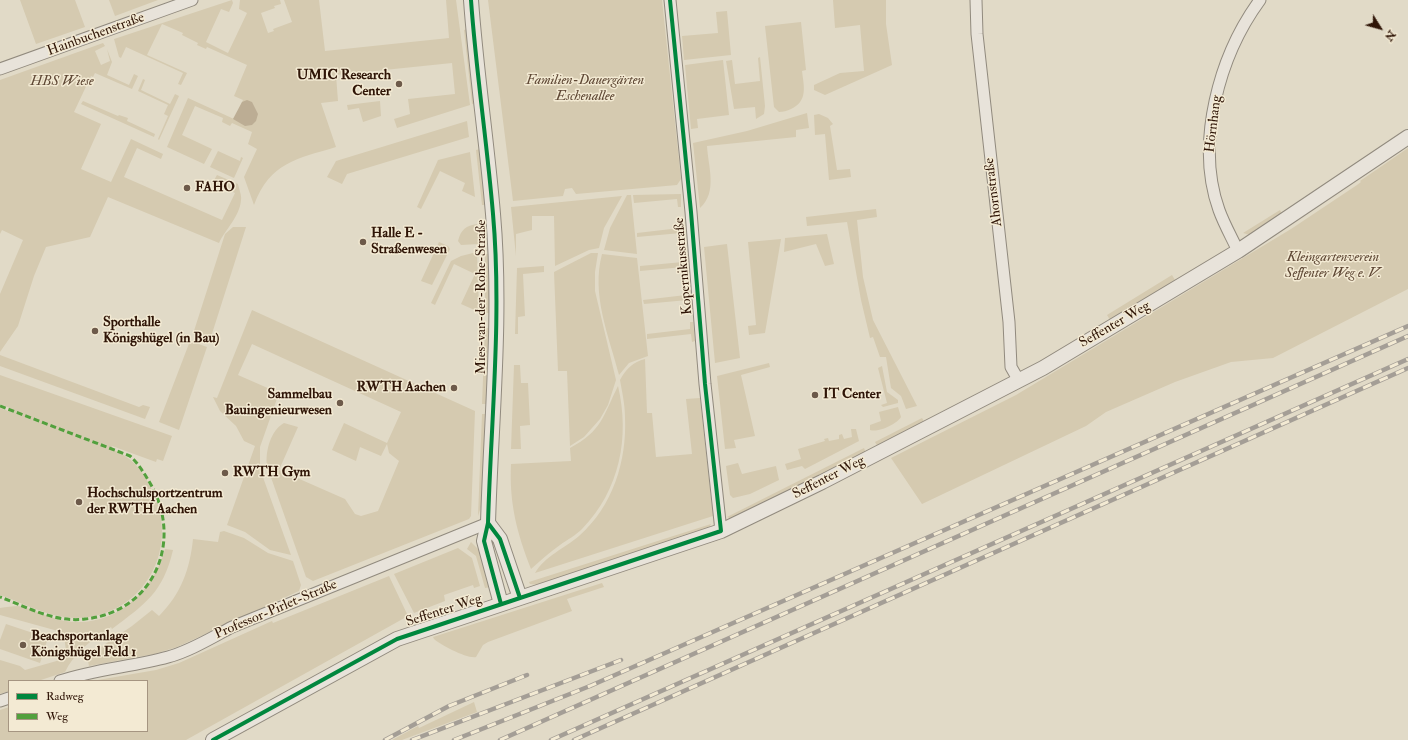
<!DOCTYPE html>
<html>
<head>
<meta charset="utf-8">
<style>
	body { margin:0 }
	#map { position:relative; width:1408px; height:740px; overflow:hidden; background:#e1dac7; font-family:"IM FELL Double Pica",serif }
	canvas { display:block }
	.legend { position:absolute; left:8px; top:680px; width:140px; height:52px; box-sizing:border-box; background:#f3ead3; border:1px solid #a59581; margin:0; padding:5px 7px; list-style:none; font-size:12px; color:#2f1507 }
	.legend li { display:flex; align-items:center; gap:8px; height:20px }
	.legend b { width:20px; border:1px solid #a59581 }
	.north { position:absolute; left:1360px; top:8px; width:40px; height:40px; -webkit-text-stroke:3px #f3ead3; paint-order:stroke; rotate:127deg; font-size:11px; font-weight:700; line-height:16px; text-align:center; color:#2f1507 }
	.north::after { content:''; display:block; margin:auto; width:14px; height:18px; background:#2f1507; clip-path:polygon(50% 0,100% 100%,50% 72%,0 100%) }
</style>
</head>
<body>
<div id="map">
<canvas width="1408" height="740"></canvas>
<ul class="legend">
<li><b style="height:5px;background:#00873e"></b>Radweg</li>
<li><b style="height:5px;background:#52a03d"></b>Weg</li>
</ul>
<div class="north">N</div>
</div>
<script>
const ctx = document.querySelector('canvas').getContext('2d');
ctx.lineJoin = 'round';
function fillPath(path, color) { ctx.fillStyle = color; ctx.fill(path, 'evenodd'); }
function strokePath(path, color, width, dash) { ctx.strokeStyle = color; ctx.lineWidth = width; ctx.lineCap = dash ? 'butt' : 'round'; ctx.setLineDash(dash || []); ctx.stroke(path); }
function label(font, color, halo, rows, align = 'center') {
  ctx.font = font + ' "IM FELL Double Pica",serif'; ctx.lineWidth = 3; ctx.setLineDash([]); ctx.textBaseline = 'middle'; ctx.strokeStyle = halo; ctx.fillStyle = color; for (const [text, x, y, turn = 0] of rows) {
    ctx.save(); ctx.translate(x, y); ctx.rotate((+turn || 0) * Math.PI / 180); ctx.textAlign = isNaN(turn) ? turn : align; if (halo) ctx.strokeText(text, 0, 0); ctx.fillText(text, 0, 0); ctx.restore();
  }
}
const green = new Path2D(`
	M 20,0 L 75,0 L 85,27 L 36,44 Z
	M 109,0 L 158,0 L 115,16 Z
	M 232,0 L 233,3 L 229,12 L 221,9 L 206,42 L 228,53 L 247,13 L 239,9 L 240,0 L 280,0 L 281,4 L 274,6 L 275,8 L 261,13 L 268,33 L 274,31 L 273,29 L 292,22 L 284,0 L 319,0 L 325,51 L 449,38 L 446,0 L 456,0 L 470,105 L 397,128 L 394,119 L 410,114 L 408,99 L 455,94 L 452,63 L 336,75 L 338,101 L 321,103 L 336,147 C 297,159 270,162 254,205 L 244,177 L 257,149 L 248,144 L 252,132 L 232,123 L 230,126 L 222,122 L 223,118 L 195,106 L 182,135 L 212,149 L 204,164 L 167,147 L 188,98 L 234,119 L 243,100 L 234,96 L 247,65 L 207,47 L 206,49 L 197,45 L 198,43 L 182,35 L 183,33 L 162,24 L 147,55 L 187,73 L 181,85 L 178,84 L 183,73 L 126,47 L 121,58 L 119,57 L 114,39 Z
	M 488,0 L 662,0 L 681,179 L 677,185 L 576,194 L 572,188 L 565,189 L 563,196 L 513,201 Z
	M 833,0 L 886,0 L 886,24 L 892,65 L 825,95 L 814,90 L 814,85 L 840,73 L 864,71 L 860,25 L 835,28 Z
	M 727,11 L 731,55 L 684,60 L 682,36 L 718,33 L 716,12 Z
	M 801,22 L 806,70 L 802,71 C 804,87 808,101 791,109 C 787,111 783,112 779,112 L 774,107 L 765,26 Z
	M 467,29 L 475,103 L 472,104 L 464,30 Z
	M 103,43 L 105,46 L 95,51 L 101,65 L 110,61 L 107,49 L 112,62 L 107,75 L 129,85 L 134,74 L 138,76 L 132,89 L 95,73 L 93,77 L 91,76 L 74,112 L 101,124 L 81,169 L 111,182 L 131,139 L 163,154 L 161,159 L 137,148 L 124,177 L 222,220 L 235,193 L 213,182 L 217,175 L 238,184 C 239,189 242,196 241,200 C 240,216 225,230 219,243 L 108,197 L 90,237 L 46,247 L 34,276 L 18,326 L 0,352 L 0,294 L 23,240 L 2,230 L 0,234 L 0,80 Z
	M 760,57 L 765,106 L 764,114 L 756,119 L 755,107 L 734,109 L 726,61 L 732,60 L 735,84 L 760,81 L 758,58 Z
	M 723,60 L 729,115 L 697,119 L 698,128 L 691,129 L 685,65 Z
	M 143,79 L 145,80 L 141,90 L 170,104 L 175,94 L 179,96 L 159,140 L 158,139 L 168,116 L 164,114 L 168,105 L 138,91 Z
	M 83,101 L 118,116 L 119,115 L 128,118 L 127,121 L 155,134 L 154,137 L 81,104 Z
	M 380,101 L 381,116 L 363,122 L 359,108 L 348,110 L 347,105 Z
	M 807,113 L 809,128 L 796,130 L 796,137 L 707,146 C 708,166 718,192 700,208 L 693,143 L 747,131 Z
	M 819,114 L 828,118 L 833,124 L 830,126 L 837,170 L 850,169 L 851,177 L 829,180 L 825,134 L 815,135 L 814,115 Z
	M 467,121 L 469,137 L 347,174 L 342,184 L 327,177 L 336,161 Z
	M 1408,148 L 1408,289 L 1273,358 L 1231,362 L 1175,382 L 1106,412 L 1086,426 L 922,504 L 891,458 L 1016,395 L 1291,229 L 1357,185 L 1361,182 L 1360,181 Z
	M 480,149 L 486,205 L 482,205 L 476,150 Z
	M 218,151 L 240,161 L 241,157 L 243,158 L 234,178 L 210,167 Z
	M 470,152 L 475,197 L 462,191 L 465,183 L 440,171 L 421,209 L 417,207 L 438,160 Z
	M 681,194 L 681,207 L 678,207 L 677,199 L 634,203 L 633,195 Z
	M 627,195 L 631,195 L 637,254 L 604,250 L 610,228 Z
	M 622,196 L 604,228 L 599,248 L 589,250 L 555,266 L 554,216 L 532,216 L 532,230 L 516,234 L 516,256 L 511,207 Z
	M 876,209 L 877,217 L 857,220 L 863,277 L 873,320 L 917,406 L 906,409 L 901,396 L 891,388 L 886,357 L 880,357 L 873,337 L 870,338 L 861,300 L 847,222 L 807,226 L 806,217 Z
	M 1280,210 L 1283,216 L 1250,235 L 1243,233 Z
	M 683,220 L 685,242 L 682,242 L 681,233 L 637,237 L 637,233 L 680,228 L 680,221 Z
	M 477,224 L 479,244 L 461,245 L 458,241 C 461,229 466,226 477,224 Z
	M 233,227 L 246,227 L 210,340 L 193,334 L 225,234 Z
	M 827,234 L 834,264 L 825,266 L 816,244 L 784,252 L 785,238 Z
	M 781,239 L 765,333 L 749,335 L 748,326 L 756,325 L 748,242 Z
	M 439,242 L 448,246 L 450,249 L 432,285 L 421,281 Z
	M 727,244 L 740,358 L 715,363 L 704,247 Z
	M 477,252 L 479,312 L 461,304 L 475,274 L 454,264 L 435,305 L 431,303 L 451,261 L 461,256 Z
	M 591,253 L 598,253 L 595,272 L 595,291 L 616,380 L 608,405 L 600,419 L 584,437 L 570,446 L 567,371 L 558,371 L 554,272 Z
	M 686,253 L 689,275 L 685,275 L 684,267 L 640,271 L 640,266 L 683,262 L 683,254 Z
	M 485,254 L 489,254 L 489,313 L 485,313 Z
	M 602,254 L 637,258 L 648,356 L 629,363 L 619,375 C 609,336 591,295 602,254 Z
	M 544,266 L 544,272 L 523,274 L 525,316 L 518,317 L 518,334 L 515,334 L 517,268 Z
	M 1172,275 L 1175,280 L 1110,320 L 1107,315 Z
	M 686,287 L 690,287 L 692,305 L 689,305 L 688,300 L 644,304 L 643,300 L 686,295 Z
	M 252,310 L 475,411 L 471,516 L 469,519 L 313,581 L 306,577 L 267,466 C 265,451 271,430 284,423 L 298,427 L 279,470 L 345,499 L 355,514 L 361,516 L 378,511 L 399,461 L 389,453 L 387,444 L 381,456 L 360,447 L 356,461 L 332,450 L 344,423 L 387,443 L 401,412 L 252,344 L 238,375 L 279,393 L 260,447 L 260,469 L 291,555 L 270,550 L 245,532 L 227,525 L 255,446 L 244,441 L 236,426 L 220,411 L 213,397 L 217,398 Z
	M 690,322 L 693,322 L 695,341 L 692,342 L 691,334 L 647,339 L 647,334 L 690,329 Z
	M 485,328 L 489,328 L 486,404 L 482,404 Z
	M 190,341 L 207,347 L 179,430 L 159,422 Z
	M 0,355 L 139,407 L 143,405 L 150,407 L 145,419 L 0,366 Z
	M 645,359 L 647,413 L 652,413 L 656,457 L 692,454 L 686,399 L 700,398 L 713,516 L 535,573 C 545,556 565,548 579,536 C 613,506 627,461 625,417 C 625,404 622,392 620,380 C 626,369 633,362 645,359 Z
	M 769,363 L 770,367 L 741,375 L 755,436 L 734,440 L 736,448 L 725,449 L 717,376 Z
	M 514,365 L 520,365 L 521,383 L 528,383 L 530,425 L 520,426 L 521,449 L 511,449 Z
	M 882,366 L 887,392 L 898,400 L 898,403 L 883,407 L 881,405 L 887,403 L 878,368 Z
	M 0,375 L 172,436 L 163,461 L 157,459 L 156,462 L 112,446 L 112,449 C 131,457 141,468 150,486 C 183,545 145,618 75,618 C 50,618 23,603 0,595 L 0,408 L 11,412 L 12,409 L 0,404 Z
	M 618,386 C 630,437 620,490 582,529 C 576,535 567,540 560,545 C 550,552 541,560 531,569 C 517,533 509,503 511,464 L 571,461 L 570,448 C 602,431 603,416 618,386 Z
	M 898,407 L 901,417 C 897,424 878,433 870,430 L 870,425 L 881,421 L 879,412 Z
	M 482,414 L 485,414 L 482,504 L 478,516 Z
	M 922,418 L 925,423 L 878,447 L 875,442 Z
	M 851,429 L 856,429 L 859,441 L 805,469 L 802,466 L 787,470 L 785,464 L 801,459 L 798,449 L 825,441 L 824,439 L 828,438 L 829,441 L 839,439 L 839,435 L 842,434 L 844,439 L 852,437 Z
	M 864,448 L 866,453 L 732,519 L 727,517 Z
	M 738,463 L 742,474 L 776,466 L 779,480 L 750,494 L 733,498 L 730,495 L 726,466 Z
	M 711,524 L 709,528 L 540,585 L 530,584 L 529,582 Z
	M 224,531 L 244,538 L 268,553 L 293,561 L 301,585 L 299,591 L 177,647 L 154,654 L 89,666 L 88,661 L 89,655 L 132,626 L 152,610 L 159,616 C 181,594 190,569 193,539 L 218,542 L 220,532 Z
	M 471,542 L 480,551 L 491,587 L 485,588 L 476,556 L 467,549 Z
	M 458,548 L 472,558 L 480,586 L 474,588 L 473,585 L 444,595 L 445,601 L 414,613 L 394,574 Z
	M 165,549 L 173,550 C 163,593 145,604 112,629 L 111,627 L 107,630 L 107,631 C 90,640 73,655 65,672 L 38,681 L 9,681 L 9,691 L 0,694 L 0,660 L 20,666 L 25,670 L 67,658 L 64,636 L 58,631 L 0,615 L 0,608 C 6,607 13,606 18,606 C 32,608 49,618 65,621 C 113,629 153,593 165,549 Z
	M 389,576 L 408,616 L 186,740 L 0,740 L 0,710 L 9,707 L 9,731 L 147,731 L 147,681 L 92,681 L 156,670 L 179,663 L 272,621 L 273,623 Z
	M 602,583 L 604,587 L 567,599 L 572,611 L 488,642 L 483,645 L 476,657 C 467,659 441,645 434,639 L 433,637 Z
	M 6,624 L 48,638 L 40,663 L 0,649 L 0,640 Z
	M 474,702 L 477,712 L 402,740 L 392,740 L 418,726 L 419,728 Z`);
const water = new Path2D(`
	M 247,100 L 252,102 L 258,114 L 256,121 L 252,125 L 245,126 L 233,119 L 242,102 Z`);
const minor = new Path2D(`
	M 670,0 L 691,212 L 705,384 L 721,531
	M 976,0 L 977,34 L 1009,322 L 1011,367 L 1019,381
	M 0,69 L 192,0
	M 1238,251 C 1232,238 1224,224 1219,210 C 1195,143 1219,56 1260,0
	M 60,681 C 95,669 132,667 168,657 C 190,651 211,638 232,627 L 488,523
	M 0,701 L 9,698`);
const tertiary = new Path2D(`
	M 471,0 C 476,71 487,142 493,214 C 502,316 491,420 488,523 L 484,541 L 501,604
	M 488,523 L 500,539 L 520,598
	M 213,740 L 397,639 L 721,531 L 822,482 L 1043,368 L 1238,251 L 1408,137`);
const rail = new Path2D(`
	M 385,740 L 449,706 L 527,675
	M 412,740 L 621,660
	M 454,740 L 590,686 L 1408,326
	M 500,740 L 1408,336
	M 551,740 L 1408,359
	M 574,740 L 1408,368`);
const quiet = new Path2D(`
	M 0,406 L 130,456 C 138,463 144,473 150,483 C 184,541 154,612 85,619 C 55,623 27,607 0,597`);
const cycleway = new Path2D(`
	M 471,0 C 476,71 487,142 493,214 C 502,316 491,420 488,523 L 484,541 L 501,604
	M 488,523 L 500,539 L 520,598
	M 213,740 L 397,639 L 721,531 L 705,384 L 691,212 L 670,0`);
const markers = [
	[399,84,4,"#6d5a4a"],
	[187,188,4,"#6d5a4a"],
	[363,242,4,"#6d5a4a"],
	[95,331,4,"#6d5a4a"],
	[454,388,4,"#6d5a4a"],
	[815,395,4,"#6d5a4a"],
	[340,403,4,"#6d5a4a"],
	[225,473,4,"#6d5a4a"],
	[79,502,4,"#6d5a4a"],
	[23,645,4,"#6d5a4a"]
];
const streetNames = [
	["Hainbuchenstraße",96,35,-20],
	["Hörnhang",1214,124,-83],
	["Ahornstraße",994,192,-97],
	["Kopernikusstraße",684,266,-95],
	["Mies-van-der-Rohe-Straße",482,297,-90],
	["Seffenter Weg",1115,325,-30],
	["Seffenter Weg",829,478,-27],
	["Professor-Pirlet-Straße",276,610,-23],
	["Seffenter Weg",444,611,-18]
];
const poiNames = [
	["UMIC Research",391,76,"right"],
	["Center",391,92,"right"],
	["FAHO",195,188],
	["Halle E -",371,234],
	["Straßenwesen",371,250],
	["Sporthalle",103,323],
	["Königshügel (in Bau)",103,339],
	["RWTH Aachen",446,388,"right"],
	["Sammelbau",332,395,"right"],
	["Bauingenieurwesen",332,411,"right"],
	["IT Center",823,395],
	["RWTH Gym",233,473],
	["Hochschulsportzentrum",87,494],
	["der RWTH Aachen",87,510],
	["Beachsportanlage",31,637],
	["Königshügel Feld 1",31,653]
];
const parkNames = [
	["Familien-Dauergärten",585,81],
	["Eschenallee",585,97],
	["HBS Wiese",62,82],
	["Kleingartenverein",1333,258],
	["Seffenter Weg e. V.",1333,274]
];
fillPath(green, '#d5cab0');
fillPath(water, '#bcad94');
strokePath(minor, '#918a7e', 13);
strokePath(tertiary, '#918a7e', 16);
strokePath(minor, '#e8e3da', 11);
strokePath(tertiary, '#e8e3da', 14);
strokePath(rail, '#a49e96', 4.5);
strokePath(rail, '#f3ead3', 3, [9]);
strokePath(quiet, '#52a03d', 3, [6, 3]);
strokePath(cycleway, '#00873e', 4);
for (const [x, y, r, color] of markers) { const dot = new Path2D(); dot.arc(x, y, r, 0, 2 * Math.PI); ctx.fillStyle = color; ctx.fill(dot); strokePath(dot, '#f3ead3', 1.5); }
label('14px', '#2f1507', '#f3ead3', streetNames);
label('bold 14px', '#2f1507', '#f3ead3', poiNames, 'left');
label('italic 14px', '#5e4734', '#f3ead3', parkNames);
</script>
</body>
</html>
